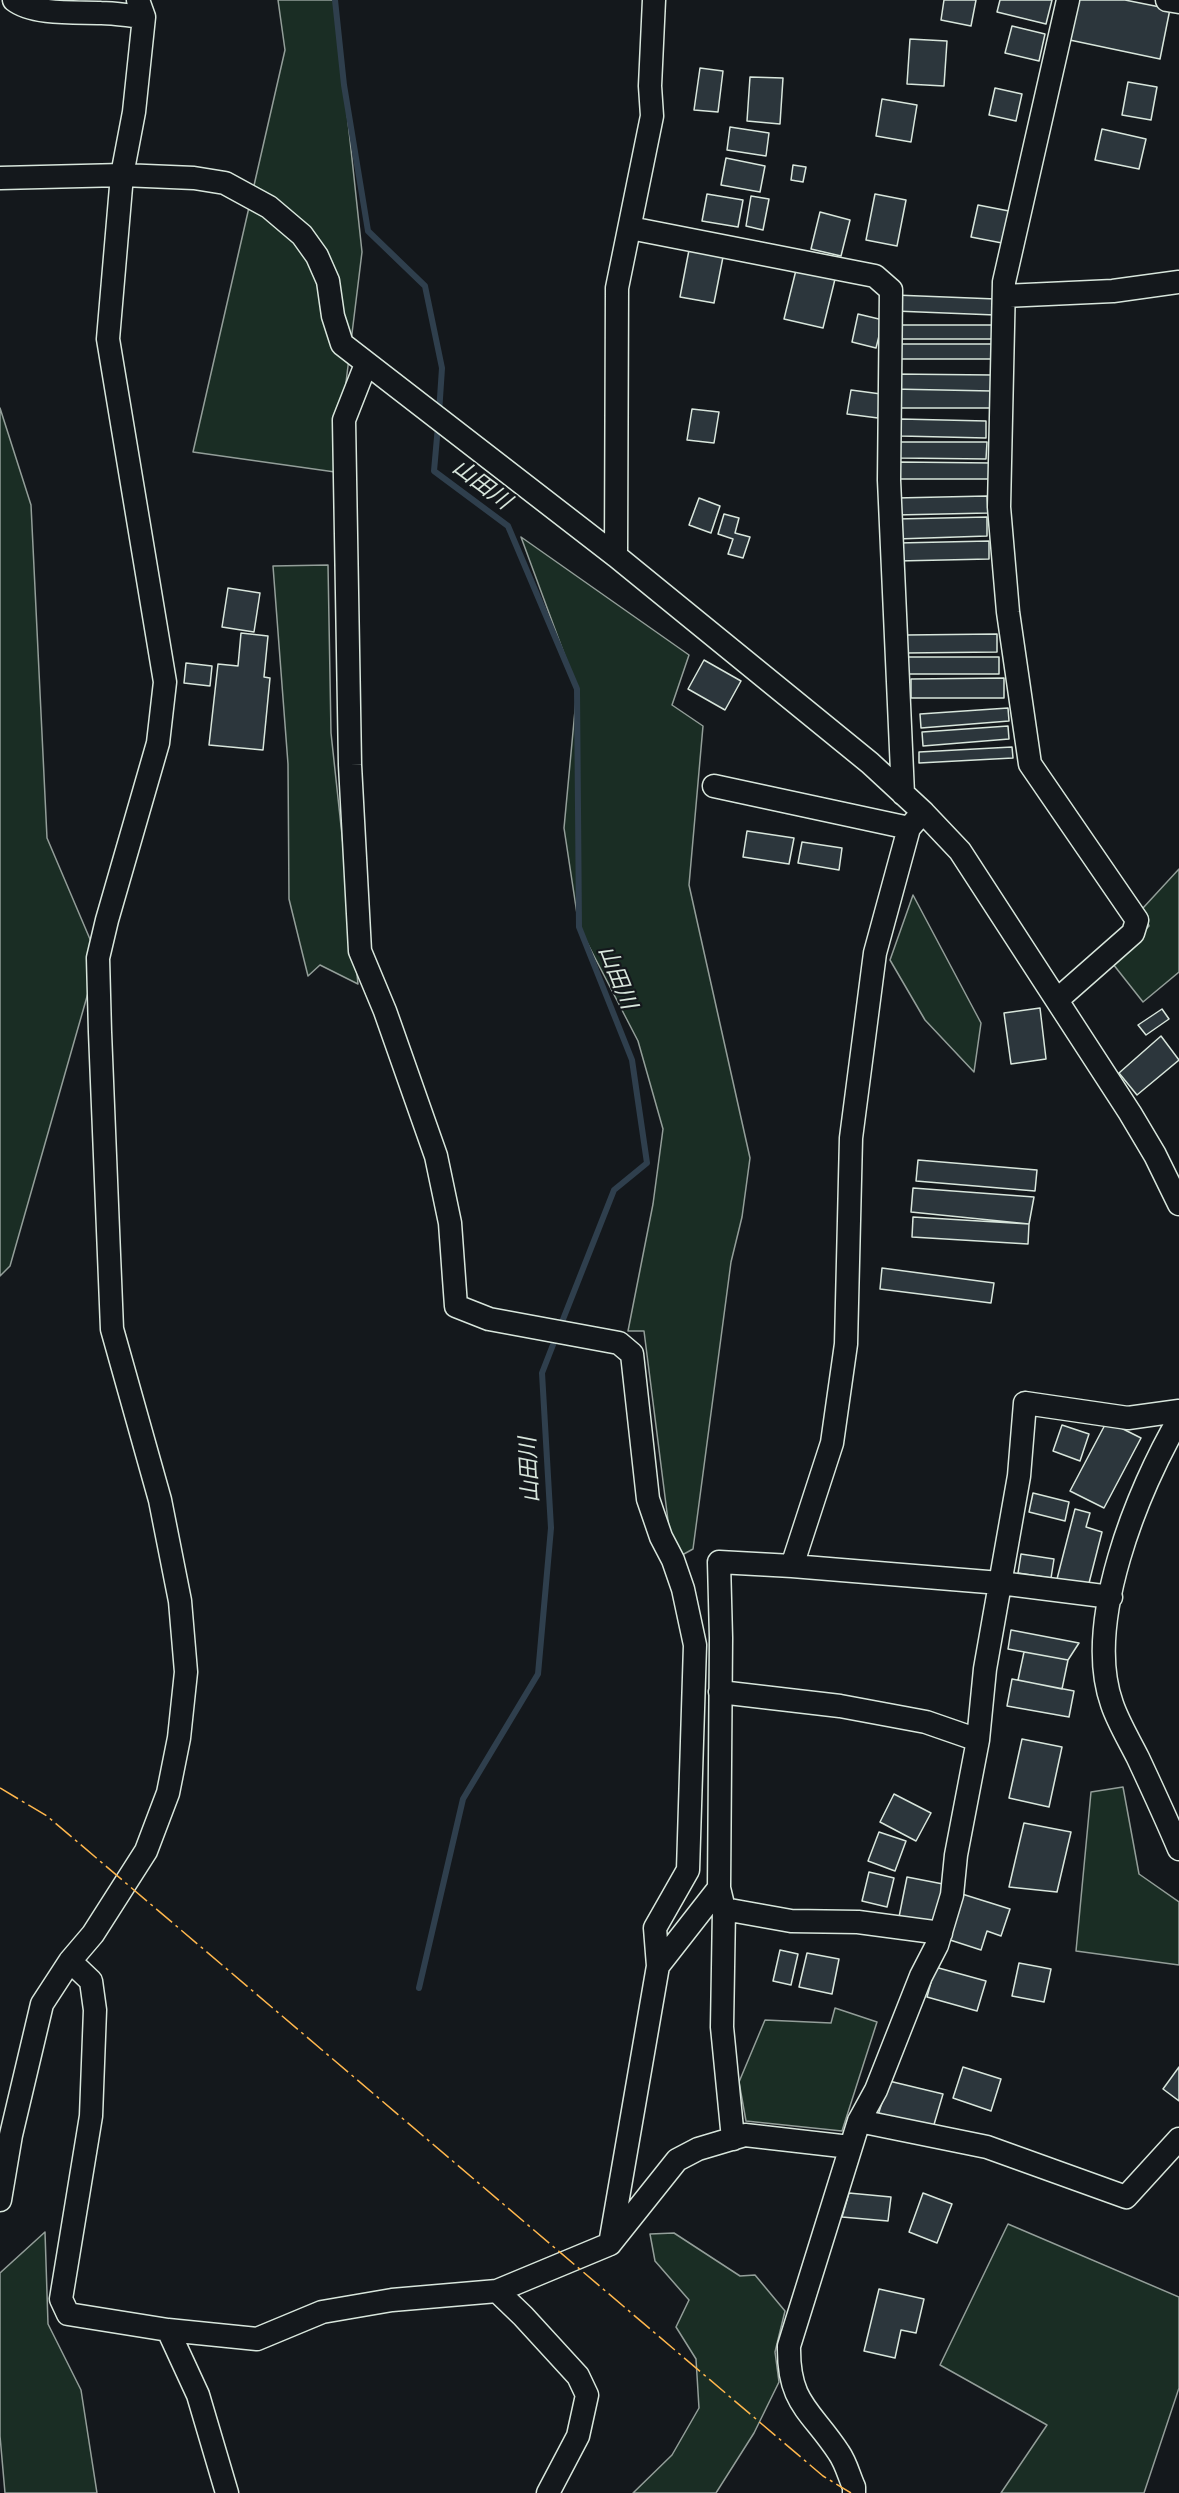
<!DOCTYPE html>
<html>
<head>
<meta charset="utf-8">
<style>
	body { margin:0 }
	canvas { display:block; background:#14181c }
</style>
</head>
<body>
<canvas width="1179" height="2493"></canvas>
<script>
const ctx = document.querySelector('canvas').getContext('2d');
ctx.lineJoin = 'round';
function fillPath(path, color) { ctx.fillStyle = color; ctx.fill(path, 'evenodd'); }
function strokePath(path, color, width, dash) { ctx.strokeStyle = color; ctx.lineWidth = width; ctx.lineCap = dash ? 'butt' : 'round'; ctx.setLineDash(dash || []); ctx.stroke(path); }
function label(font, color, halo, rows, align = 'center') {
  ctx.font = font + ' Commissioner,"Noto Sans JP",sans-serif'; ctx.lineWidth = 4.5; ctx.setLineDash([]); ctx.textBaseline = 'middle'; ctx.strokeStyle = halo; ctx.fillStyle = color; for (const [text, x, y, turn = 0] of rows) {
    ctx.save(); ctx.translate(x, y); ctx.rotate((+turn || 0) * Math.PI / 180); ctx.textAlign = isNaN(turn) ? turn : align; if (halo) ctx.strokeText(text, 0, 0); ctx.fillText(text, 0, 0); ctx.restore();
  }
}
const green = new Path2D(`
	M 278,0 L 335,0 L 362,252 L 335,472 L 193,452 L 285,50 Z
	M 0,408 L 31,505 L 47,838 L 98,958 L 10,1266 L 0,1276 Z
	M 521,537 L 689,655 L 672,705 L 703,726 L 689,885 L 750,1158 L 742,1217 L 731,1262 L 693,1549 L 673,1560 L 644,1331 L 628,1331 L 653,1204 L 663,1129 L 638,1041 L 579,927 L 564,828 L 577,689 Z
	M 328,565 L 331,733 L 358,984 L 320,965 L 308,976 L 289,899 L 288,764 L 273,566 Z
	M 1179,869 L 1179,972 L 1143,1002 L 1113,964 L 1149,926 L 1143,908 Z
	M 913,895 L 981,1023 L 974,1072 L 925,1020 L 890,960 Z
	M 1123,1787 L 1139,1874 L 1179,1902 L 1179,1965 L 1076,1951 L 1091,1792 Z
	M 835,2008 L 877,2022 L 842,2131 L 746,2121 L 739,2082 L 765,2020 L 831,2023 Z
	M 1008,2224 L 1179,2297 L 1179,2388 L 1144,2493 L 1001,2493 L 1047,2425 L 940,2365 Z
	M 45,2232 L 48,2324 L 81,2390 L 97,2493 L 5,2493 L 0,2436 L 0,2273 Z
	M 674,2233 L 740,2276 L 755,2275 L 785,2311 L 775,2352 L 779,2382 L 754,2433 L 716,2493 L 633,2493 L 672,2455 L 699,2408 L 696,2359 L 676,2327 L 689,2300 L 655,2261 L 650,2234 Z`);
const stream = new Path2D(`
	M 335,0 L 344,85 L 368,231 L 425,286 L 442,368 L 439,413
	M 438,426 L 434,471 L 508,526 L 577,689 L 579,927 L 632,1060 L 647,1163 L 614,1190 L 560,1327
	M 419,1988 L 463,1799 L 538,1674 L 551,1528 L 542,1373 L 556,1337`);
const building = new Path2D(`
	M 944,0 L 976,0 L 971,26 L 941,20 Z
	M 1000,0 L 1052,0 L 1046,24 L 997,12 Z
	M 1073,0 L 1125,0 L 1170,9 L 1160,59 L 1065,39 Z
	M 1012,26 L 1045,34 L 1039,61 L 1005,53 Z
	M 910,39 L 947,41 L 944,86 L 907,84 Z
	M 700,68 L 723,71 L 718,112 L 694,110 Z
	M 750,77 L 783,78 L 780,124 L 747,121 Z
	M 1128,82 L 1157,87 L 1151,120 L 1122,115 Z
	M 995,88 L 1022,94 L 1016,121 L 989,115 Z
	M 882,99 L 917,105 L 911,142 L 876,136 Z
	M 730,127 L 769,133 L 766,156 L 727,150 Z
	M 1102,129 L 1146,139 L 1139,169 L 1095,160 Z
	M 726,158 L 765,166 L 760,192 L 721,185 Z
	M 793,165 L 806,167 L 803,182 L 791,180 Z
	M 707,194 L 743,200 L 738,227 L 702,221 Z
	M 875,194 L 906,200 L 897,246 L 866,240 Z
	M 751,196 L 769,199 L 763,230 L 746,226 Z
	M 978,205 L 1009,211 L 1002,243 L 971,237 Z
	M 820,212 L 850,220 L 841,256 L 811,249 Z
	M 689,250 L 723,257 L 714,303 L 680,297 Z
	M 797,266 L 836,275 L 823,328 L 784,319 Z
	M 895,295 L 996,299 L 995,315 L 895,311 Z
	M 858,314 L 883,320 L 876,348 L 852,342 Z
	M 896,325 L 994,325 L 994,339 L 896,339 Z
	M 894,344 L 994,344 L 993,359 L 894,359 Z
	M 892,374 L 993,375 L 992,391 L 892,389 Z
	M 892,389 L 992,391 L 992,408 L 891,408 Z
	M 851,390 L 881,394 L 878,418 L 847,414 Z
	M 692,409 L 719,412 L 714,443 L 687,440 Z
	M 901,419 L 986,421 L 986,438 L 901,436 Z
	M 900,442 L 987,442 L 986,459 L 900,458 Z
	M 900,462 L 992,463 L 992,479 L 900,479 Z
	M 987,496 L 988,513 L 896,515 L 896,498 Z
	M 699,498 L 720,506 L 711,533 L 689,525 Z
	M 724,514 L 739,518 L 735,533 L 750,537 L 743,558 L 728,554 L 733,539 L 718,534 Z
	M 987,517 L 987,536 L 897,539 L 897,519 Z
	M 989,541 L 989,559 L 898,561 L 898,543 Z
	M 228,588 L 260,593 L 254,632 L 222,627 Z
	M 241,633 L 268,636 L 264,677 L 270,678 L 263,750 L 209,745 L 218,664 L 238,666 Z
	M 997,634 L 997,652 L 906,653 L 906,635 Z
	M 908,657 L 999,657 L 999,674 L 908,674 Z
	M 704,660 L 741,681 L 725,710 L 688,689 Z
	M 186,663 L 212,666 L 210,686 L 184,683 Z
	M 1004,678 L 1004,698 L 911,698 L 911,679 Z
	M 1008,708 L 1009,721 L 921,728 L 920,714 Z
	M 1008,726 L 1009,739 L 923,746 L 922,732 Z
	M 1012,747 L 1013,758 L 919,763 L 919,752 Z
	M 747,831 L 794,838 L 789,864 L 743,857 Z
	M 802,842 L 842,848 L 839,870 L 798,863 Z
	M 1040,1008 L 1046,1059 L 1011,1064 L 1004,1013 Z
	M 1162,1009 L 1169,1019 L 1146,1035 L 1138,1025 Z
	M 1161,1036 L 1179,1060 L 1137,1095 L 1119,1073 Z
	M 918,1160 L 1037,1170 L 1035,1191 L 916,1181 Z
	M 913,1188 L 1034,1197 L 1029,1224 L 911,1212 Z
	M 913,1217 L 1029,1224 L 1028,1244 L 912,1237 Z
	M 882,1268 L 994,1283 L 991,1303 L 880,1289 Z
	M 1107,1421 L 1141,1438 L 1104,1508 L 1070,1491 Z
	M 1062,1425 L 1089,1434 L 1080,1461 L 1053,1451 Z
	M 1033,1493 L 1069,1502 L 1065,1521 L 1029,1512 Z
	M 1075,1509 L 1090,1513 L 1086,1527 L 1102,1532 L 1088,1587 L 1057,1579 Z
	M 1021,1554 L 1054,1559 L 1051,1578 L 1018,1573 Z
	M 1011,1630 L 1079,1643 L 1068,1660 L 1008,1649 Z
	M 1024,1652 L 1068,1660 L 1062,1689 L 1018,1680 Z
	M 1012,1679 L 1074,1691 L 1069,1717 L 1007,1706 Z
	M 1022,1739 L 1062,1747 L 1049,1807 L 1009,1798 Z
	M 894,1794 L 931,1813 L 916,1841 L 880,1822 Z
	M 1024,1823 L 1071,1832 L 1057,1892 L 1009,1887 Z
	M 879,1832 L 906,1841 L 895,1871 L 868,1861 Z
	M 869,1872 L 894,1878 L 887,1907 L 862,1901 Z
	M 907,1877 L 943,1884 L 934,1929 L 898,1922 Z
	M 962,1894 L 1010,1909 L 1001,1936 L 987,1931 L 981,1950 L 947,1939 Z
	M 780,1950 L 798,1954 L 791,1985 L 773,1981 Z
	M 807,1953 L 839,1959 L 832,1994 L 799,1987 Z
	M 1019,1963 L 1051,1969 L 1044,2002 L 1012,1996 Z
	M 935,1967 L 986,1981 L 977,2011 L 927,1997 Z
	M 963,2067 L 1001,2079 L 991,2111 L 953,2098 Z
	M 1179,2067 L 1179,2101 L 1163,2089 Z
	M 889,2081 L 943,2094 L 933,2128 L 877,2118 Z
	M 849,2193 L 891,2197 L 888,2221 L 842,2217 Z
	M 923,2193 L 952,2204 L 937,2243 L 909,2232 Z
	M 879,2289 L 924,2299 L 916,2333 L 901,2330 L 895,2358 L 864,2351 Z`);
const minor = new Path2D(`
	M 14,0 C 33,15 77,12 101,13 C 115,13 130,16 144,17
	M 1167,0 L 1179,2
	M 0,178 L 122,175 L 194,178 L 225,183 L 269,207 L 302,235 L 317,256 L 328,281 L 333,316 L 342,344 L 616,556 L 870,763 L 923,812 L 960,851 L 1130,1113 L 1155,1155 L 1179,1204
	M 630,228 L 875,276 L 891,290 L 889,480 L 903,794
	M 1004,296 L 1113,291 L 1179,282
	M 366,364 L 344,420 L 350,765 L 360,951 L 385,1011 L 436,1156 L 450,1223 L 456,1306 L 489,1319 L 619,1343 L 632,1354 L 648,1499 L 661,1537 L 673,1560 L 683,1589 L 695,1645 L 688,1870 L 655,1928 L 658,1966 L 610,2244
	M 616,556 L 617,288 L 652,116 L 650,86 L 654,0
	M 714,786 L 909,828
	M 1057,1000 L 1133,933 L 1137,920 L 1030,764 L 1008,612 L 999,507 L 1004,282 L 1068,0
	M 1179,1419 C 1138,1489 1083,1623 1112,1704 C 1118,1722 1129,1740 1138,1758 C 1152,1788 1166,1818 1179,1849
	M 792,1566 L 1000,1583 L 1111,1597
	M 720,1692 L 840,1706 L 926,1722 L 978,1740
	M 719,1888 L 724,1909 L 791,1921 L 858,1922 L 941,1933
	M 724,1909 L 722,2027 L 733,2139
	M 70,1961 L 91,1981 L 95,2010 L 91,2116 L 61,2299 L 68,2314 L 168,2330 L 257,2339 L 322,2312 L 392,2300 L 497,2291 L 610,2244 L 677,2160 L 698,2149 L 745,2135 L 850,2147
	M 658,1966 L 719,1888 L 721,1638 L 719,1562 L 792,1566 L 832,1443 L 846,1344 L 851,1138 L 875,953 L 909,828 L 923,812
	M 859,2121 L 987,2147 L 1126,2197 L 1179,2139
	M 0,2200 L 11,2135 L 42,2004 L 70,1961 L 93,1934 L 146,1851 L 168,1793 L 179,1738 L 186,1672 L 180,1601 L 160,1500 L 112,1329 L 100,1032 L 98,958 L 107,920 L 158,743 L 165,682 L 108,339 L 122,175 L 134,112 L 144,17 L 138,0
	M 497,2291 L 523,2316 L 578,2376 L 587,2395 L 578,2436 L 548,2493
	M 168,2330 L 198,2395 L 227,2493
	M 854,2493 L 854,2487 C 849,2476 846,2463 839,2453 C 811,2410 788,2404 789,2346 L 859,2121 L 876,2090 L 921,1976 L 937,1945 L 952,1895 L 956,1855 L 978,1740 L 985,1669 L 1019,1476 L 1025,1403 L 1128,1418 L 1179,1411`);
const power = new Path2D(`
	M 0,1788 L 47,1816 L 823,2476 L 851,2493`);
const waterNames = [
	["山田川",482,484,37],
	["山田川",618,977,68],
	["山田川",529,1470,-93]
];
fillPath(green, '#1a2d24');
strokePath(green, '#939e99', 1.5);
strokePath(stream, '#2f3f4d', 6);
fillPath(building, '#2c363c');
strokePath(building, '#d8e6dc', 1.5);
strokePath(minor, '#d8e6dc', 25);
strokePath(minor, '#14181c', 22);
strokePath(power, '#ffb74d', 1.5, [21, 4.5, 3, 4.5]);
label('italic 22px', '#d8e6dc', '#14181c', waterNames);
</script>
</body>
</html>
